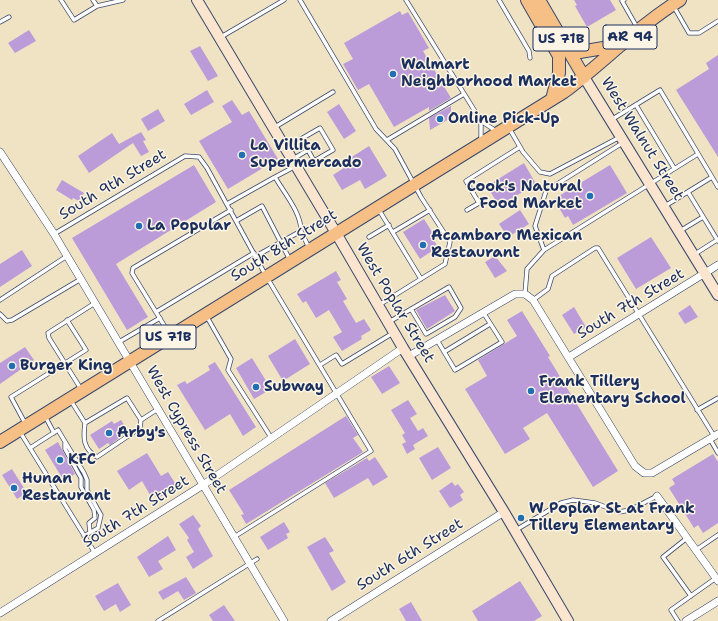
<!DOCTYPE html>
<html>
<head>
<meta charset="utf-8">
<style>
	body { margin:0 }
	canvas { display:block; background:#f0e3c3 }
</style>
</head>
<body>
<canvas width="718" height="621"></canvas>
<script>
const ctx = document.querySelector('canvas').getContext('2d');
ctx.lineJoin = 'round';
function fillPath(path, color) { ctx.fillStyle = color; ctx.fill(path, 'evenodd'); }
function strokePath(path, color, width, dash) { ctx.strokeStyle = color; ctx.lineWidth = width; ctx.lineCap = dash ? 'butt' : 'round'; ctx.setLineDash(dash || []); ctx.stroke(path); }
function label(font, color, halo, rows, align = 'center') {
  ctx.font = font + ' "Shantell Sans",sans-serif'; ctx.lineWidth = 3; ctx.setLineDash([]); ctx.textBaseline = 'middle'; ctx.strokeStyle = halo; ctx.fillStyle = color; for (const [text, x, y, turn = 0] of rows) {
    ctx.save(); ctx.translate(x, y); ctx.rotate((+turn || 0) * Math.PI / 180); ctx.textAlign = isNaN(turn) ? turn : align; if (halo) ctx.strokeText(text, 0, 0); ctx.fillText(text, 0, 0); ctx.restore();
  }
}
const building = new Path2D(`
	M 574,0 L 610,0 L 616,10 L 587,27 L 575,6 L 577,5 Z
	M 400,11 L 402,15 L 408,12 L 429,48 L 423,51 L 451,98 L 429,111 L 429,107 L 394,127 L 369,84 L 358,90 L 343,64 L 353,59 L 344,43 Z
	M 29,30 L 36,41 L 15,53 L 8,43 Z
	M 200,46 L 218,76 L 208,81 L 190,51 Z
	M 718,55 L 718,157 L 676,90 L 709,69 L 706,63 Z
	M 207,90 L 214,102 L 191,115 L 184,104 Z
	M 232,100 L 242,115 L 249,111 L 278,159 L 228,189 L 199,141 L 232,122 L 222,106 Z
	M 339,104 L 356,131 L 344,139 L 327,112 Z
	M 451,106 L 451,118 L 430,130 L 429,118 Z
	M 158,109 L 165,121 L 148,131 L 141,119 Z
	M 141,132 L 146,140 L 143,141 L 149,152 L 141,156 L 133,143 L 89,173 L 78,156 L 112,133 L 119,144 Z
	M 369,146 L 387,176 L 365,189 L 360,180 L 342,190 L 333,175 L 350,164 L 347,160 Z
	M 524,163 L 536,184 L 499,206 L 487,186 Z
	M 194,165 L 216,202 L 116,264 L 148,317 L 127,330 L 72,238 Z
	M 610,165 L 627,193 L 573,225 L 568,216 L 565,218 L 554,199 Z
	M 62,180 L 84,193 L 79,201 L 73,198 L 72,200 L 56,190 Z
	M 520,210 L 529,224 L 508,237 L 499,224 Z
	M 424,219 L 434,235 L 431,236 L 438,247 L 420,259 L 403,232 Z
	M 651,237 L 671,268 L 636,289 L 617,258 Z
	M 22,250 L 32,266 L 0,287 L 0,264 Z
	M 495,256 L 507,271 L 495,278 L 485,262 Z
	M 336,271 L 341,280 L 337,282 L 347,299 L 343,301 L 356,323 L 364,319 L 371,330 L 361,336 L 362,339 L 342,351 L 333,337 L 342,332 L 329,310 L 316,318 L 306,301 L 303,303 L 297,294 Z
	M 445,295 L 455,311 L 427,329 L 416,310 Z
	M 690,305 L 698,317 L 685,324 L 678,313 Z
	M 574,307 L 586,327 L 574,334 L 562,315 Z
	M 522,311 L 550,356 L 548,357 L 618,471 L 593,487 L 547,413 L 523,428 L 530,439 L 505,454 L 465,389 L 487,376 L 478,360 L 517,336 L 507,320 Z
	M 295,339 L 310,364 L 283,381 L 268,356 Z
	M 25,347 L 34,360 L 0,384 L 0,363 Z
	M 252,358 L 271,389 L 254,399 L 236,368 Z
	M 215,362 L 256,427 L 243,436 L 230,414 L 205,430 L 177,385 L 185,381 L 187,384 L 210,370 L 208,366 Z
	M 389,366 L 400,383 L 382,394 L 371,377 Z
	M 408,400 L 417,414 L 410,418 L 418,431 L 423,428 L 428,436 L 413,445 L 415,449 L 407,454 L 402,444 L 406,442 L 402,435 L 405,433 L 391,410 Z
	M 346,416 L 358,435 L 353,438 L 363,452 L 246,524 L 241,515 L 244,514 L 229,490 Z
	M 121,420 L 128,431 L 110,445 L 108,443 L 99,449 L 90,435 L 112,421 L 114,424 Z
	M 58,442 L 75,474 L 64,481 L 45,450 Z
	M 438,447 L 451,468 L 432,480 L 419,458 Z
	M 147,453 L 161,476 L 168,472 L 177,486 L 157,499 L 153,493 L 150,495 L 142,481 L 129,490 L 117,471 Z
	M 713,454 L 718,462 L 718,523 L 703,533 L 698,525 L 694,528 L 669,488 L 675,484 L 672,479 Z
	M 375,457 L 388,477 L 373,486 L 368,478 L 334,498 L 325,483 L 367,458 L 369,461 Z
	M 12,469 L 27,493 L 17,499 L 2,475 Z
	M 452,482 L 455,486 L 458,484 L 464,492 L 460,495 L 463,500 L 450,508 L 439,491 Z
	M 193,515 L 201,526 L 198,529 L 213,556 L 193,569 L 186,557 L 194,552 L 187,540 L 189,538 L 179,524 Z
	M 284,522 L 290,532 L 286,534 L 288,538 L 268,550 L 260,537 Z
	M 168,536 L 176,550 L 158,561 L 163,569 L 149,577 L 137,557 Z
	M 325,537 L 334,551 L 329,553 L 346,582 L 332,591 L 307,547 Z
	M 186,577 L 196,593 L 184,600 L 178,591 L 163,600 L 158,592 Z
	M 520,581 L 542,616 L 534,621 L 478,621 L 472,611 Z
	M 118,583 L 131,605 L 120,612 L 116,604 L 104,611 L 95,596 Z
	M 411,602 L 422,621 L 406,621 L 399,609 Z
	M 224,605 L 235,621 L 213,621 L 209,615 Z`);
const lane = new Path2D(`
	M 61,0 L 74,20 L 97,6 L 123,0
	M 93,0 L 97,6
	M 300,0 L 376,129 L 395,149 L 421,197 L 450,242 L 445,264 L 379,305
	M 406,0 L 481,121 L 496,131
	M 499,0 L 529,51 L 530,58
	M 624,0 L 622,1 L 638,29
	M 674,7 L 689,33 L 699,33 L 718,21
	M 0,22 L 9,17
	M 221,37 L 284,0
	M 636,105 L 674,168
	M 611,120 L 660,90 L 718,187
	M 481,121 L 481,140
	M 275,127 L 333,92
	M 509,128 L 523,152 L 540,172 L 550,174 L 620,137
	M 387,140 L 464,94
	M 293,159 L 308,150 L 314,161 L 333,150 L 320,128 L 301,139 L 308,150
	M 294,167 L 275,177 C 284,193 301,212 301,231
	M 688,192 L 718,241
	M 227,204 L 275,177
	M 665,206 L 712,177
	M 379,210 L 421,279
	M 467,210 L 479,203 L 466,181 L 520,147
	M 236,221 L 262,206 L 290,260
	M 680,231 L 703,217
	M 393,232 L 430,210
	M 54,234 L 185,156 L 199,157 L 207,168 L 266,276 L 371,451 L 234,537
	M 369,237 L 389,225
	M 544,250 L 698,154
	M 695,254 L 717,240
	M 256,256 L 301,231 L 309,248
	M 525,294 L 527,269 L 544,250 L 535,226 L 546,191 L 624,142
	M 0,300 L 67,256
	M 533,300 L 548,289 L 552,276 L 595,248 L 598,248 L 714,436
	M 156,312 L 254,253
	M 0,314 L 7,321 L 12,320 L 81,279
	M 207,317 L 231,359 L 228,370 L 272,439
	M 389,322 L 449,287 L 461,308 L 455,317 L 426,334 L 411,309
	M 170,335 L 132,273 L 133,268 L 231,210
	M 437,340 L 455,370 L 502,342 L 483,312
	M 119,342 L 160,318
	M 444,352 L 490,324
	M 320,365 L 336,355 L 342,364 L 393,333
	M 81,389 L 49,338 L 48,333 L 95,303
	M 71,401 L 85,423 L 127,398 L 141,420 L 158,409
	M 697,410 L 718,398
	M 45,416 L 54,433
	M 25,423 L 11,397 L 86,350 L 67,320
	M 85,423 C 83,438 83,449 97,457 L 140,428 L 141,420
	M 20,432 L 95,553
	M 710,439 L 718,453
	M 65,443 L 65,449 L 81,478 L 81,487 L 94,510 L 95,518 L 89,523 L 90,532
	M 30,448 L 58,430 L 84,473 L 87,480 L 87,490 L 101,515 L 98,528 L 84,536
	M 516,530 L 561,503 L 573,500 L 595,503 L 619,512 L 630,510 L 657,496
	M 687,538 L 663,557 L 691,596
	M 696,550 L 718,535
	M 158,621 L 257,559
	M 678,621 L 671,610 L 716,578`);
const street = new Path2D(`
	M 0,152 L 54,234 L 284,621
	M 409,356 L 515,294 L 525,294 L 533,300 L 635,466 L 644,473 L 652,473 L 718,434
	M 569,357 L 718,265
	M 657,496 L 718,581
	M 0,613 L 203,485 L 403,348
	M 331,621 L 504,512
	M 686,621 L 718,601`);
const secondary = new Path2D(`
	M 197,0 L 336,233 L 403,348 L 504,512 L 568,621
	M 584,77 L 718,295`);
const primary = new Path2D(`
	M 527,0 L 559,56 L 559,73 L 552,99
	M 539,0 L 584,77
	M 564,43 L 580,52 L 621,45
	M 0,442 L 564,92 C 604,62 638,26 680,0`);
const markers = [
	[393,74,4,"#1f6fb2"],
	[440,119,4,"#1f6fb2"],
	[242,155,4,"#1f6fb2"],
	[590,196,4,"#1f6fb2"],
	[139,226,4,"#1f6fb2"],
	[423,245,4,"#1f6fb2"],
	[12,366,4,"#1f6fb2"],
	[256,387,4,"#1f6fb2"],
	[531,391,4,"#1f6fb2"],
	[109,433,4,"#1f6fb2"],
	[60,460,4,"#1f6fb2"],
	[14,488,4,"#1f6fb2"],
	[521,518,4,"#1f6fb2"]
];
const shields = [
	[630,37,54],
	[561,39,56],
	[168,337,56]
];
const shieldNames = [
	["AR 94",630,37],
	["US 71B",561,39],
	["US 71B",168,337]
];
const poiNames = [
	["Walmart",401,65],
	["Neighborhood Market",401,82],
	["Online Pick-Up",448,119],
	["La Villita",250,146],
	["Supermercado",250,163],
	["Cook's Natural",582,187,"right"],
	["Food Market",582,204,"right"],
	["La Popular",147,226],
	["Acambaro Mexican",431,236],
	["Restaurant",431,253],
	["Burger King",20,366],
	["Frank Tillery",539,382],
	["Elementary School",539,399],
	["Subway",264,387],
	["Arby's",117,433],
	["KFC",68,460],
	["Hunan",22,479],
	["Restaurant",22,496],
	["W Poplar St at Frank",529,509],
	["Tillery Elementary",529,526]
];
const streetNames = [
	["West Walnut Street",642,139,58],
	["South 9th Street",113,185,-31],
	["South 8th Street",284,246,-32],
	["West Poplar Street",395,303,59],
	["South 7th Street",631,304,-31],
	["West Cypress Street",186,430,60],
	["South 7th Street",136,512,-32],
	["South 6th Street",410,555,-32]
];
fillPath(building, '#bb9cd9');
strokePath(lane, '#3b4a6d', 5);
strokePath(street, '#3b4a6d', 8);
strokePath(secondary, '#3b4a6d', 12);
strokePath(primary, '#3b4a6d', 14);
strokePath(lane, '#fff', 3.5);
strokePath(street, '#fff', 7);
strokePath(secondary, '#fbe5cf', 10);
strokePath(primary, '#f5bf86', 12);
for (const [x, y, r, color] of markers) { const dot = new Path2D(); dot.arc(x, y, r, 0, 2 * Math.PI); ctx.fillStyle = color; ctx.fill(dot); strokePath(dot, '#fcf5e5', 1.5); }
for (const [x, y, w] of shields) { const box = new Path2D(); box.roundRect(x - w / 2, y - 12, w, 24, 3); ctx.fillStyle = '#fcf5e5'; ctx.fill(box); strokePath(box, '#1b2f5e', 1); }
label('bold 14px', '#1b2f5e', null, shieldNames);
label('bold 15px', '#1b2f5e', '#fcf5e5', poiNames, 'left');
label('15px', '#1b2f5e', '#fcf5e5', streetNames);
</script>
</body>
</html>
